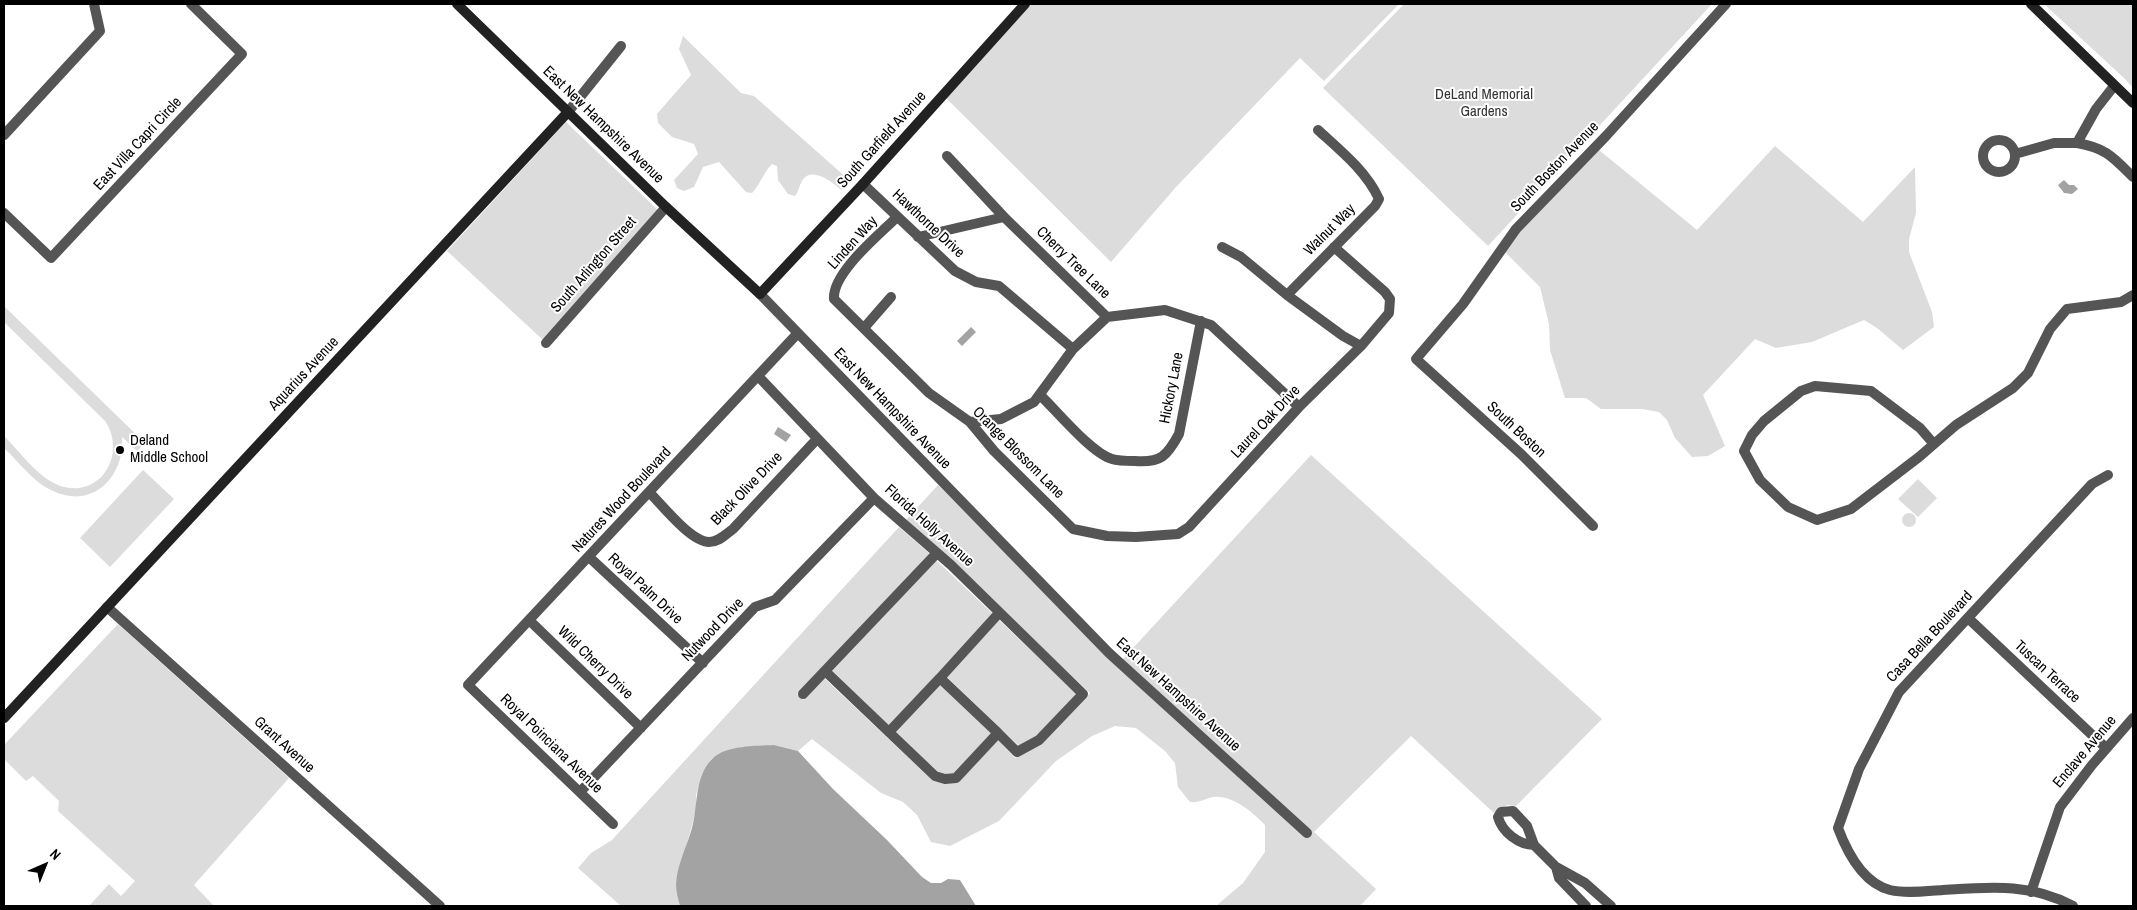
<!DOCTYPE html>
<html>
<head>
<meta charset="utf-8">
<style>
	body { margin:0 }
	#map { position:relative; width:2137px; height:910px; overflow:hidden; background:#fff; font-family:"Archivo Narrow",sans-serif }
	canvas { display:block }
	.frame { position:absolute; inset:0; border:5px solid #000; pointer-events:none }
	.north { position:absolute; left:20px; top:840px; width:50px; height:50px; -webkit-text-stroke:4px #fff; paint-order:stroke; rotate:44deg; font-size:14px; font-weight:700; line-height:20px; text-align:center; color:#000 }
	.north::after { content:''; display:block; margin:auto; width:18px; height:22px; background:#000; clip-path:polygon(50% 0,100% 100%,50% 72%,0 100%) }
</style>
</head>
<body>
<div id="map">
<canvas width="2137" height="910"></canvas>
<div class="frame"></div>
<div class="north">N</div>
</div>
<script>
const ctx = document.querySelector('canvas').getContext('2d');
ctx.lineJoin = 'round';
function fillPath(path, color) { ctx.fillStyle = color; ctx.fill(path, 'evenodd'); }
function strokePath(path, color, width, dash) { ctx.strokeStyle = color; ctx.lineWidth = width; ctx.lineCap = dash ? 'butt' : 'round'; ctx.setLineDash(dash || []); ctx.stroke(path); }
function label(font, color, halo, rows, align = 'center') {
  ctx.font = font + ' "Archivo Narrow",sans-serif'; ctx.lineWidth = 4; ctx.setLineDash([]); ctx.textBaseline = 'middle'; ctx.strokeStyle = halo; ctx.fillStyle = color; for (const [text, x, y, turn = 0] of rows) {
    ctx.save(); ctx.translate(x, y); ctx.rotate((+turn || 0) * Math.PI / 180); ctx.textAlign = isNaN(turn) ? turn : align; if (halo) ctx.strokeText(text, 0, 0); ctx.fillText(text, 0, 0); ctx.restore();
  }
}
const green = new Path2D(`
	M 1031,4 L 1399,4 L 1324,81 L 1300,58 L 1176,187 L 1111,262 L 946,98 Z
	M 1404,4 L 1712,4 L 1488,246 L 1323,88 Z
	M 2044,4 L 2133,4 L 2133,88 L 2124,78 Z
	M 683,36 L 741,93 L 754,96 L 848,179 L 846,186 L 841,190 C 833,182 811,165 802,181 C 799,186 799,191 795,196 L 788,194 L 778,180 L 777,166 L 772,164 C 763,173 760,185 752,193 L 746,192 L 719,162 L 703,167 L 694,187 L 684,191 L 677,188 L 674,180 L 698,154 L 694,144 L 672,137 L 658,123 L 657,114 L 691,75 L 679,49 Z
	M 566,122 L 658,210 L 543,340 L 447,251 Z
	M 1775,146 L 1863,222 L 1915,167 L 1916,213 L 1909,239 L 1909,252 L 1932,312 L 1934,327 L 1903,350 L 1877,328 L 1864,320 L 1812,342 L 1776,348 L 1755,339 L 1703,395 L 1725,446 L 1708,456 L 1692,457 L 1675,438 L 1667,420 L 1659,412 L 1642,409 L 1601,409 L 1586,398 L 1565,398 L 1550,350 L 1549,324 L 1540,287 L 1505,252 L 1520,231 L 1599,150 L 1697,230 Z
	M 4,306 L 145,443 L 137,451 L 122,437 C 125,476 93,510 53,491 C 34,483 19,462 4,448 L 4,436 C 20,452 38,477 58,485 C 99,501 128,455 105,421 L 4,322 Z
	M 1311,455 L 1602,719 L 1516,806 L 1507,805 L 1495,814 L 1411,736 L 1314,832 L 1376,889 L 1360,906 L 1216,906 L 1243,883 L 1265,852 L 1265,825 C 1252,812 1233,795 1213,797 C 1204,799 1199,803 1190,802 L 1178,787 L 1175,763 L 1165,751 L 1136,728 L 1115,726 L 1092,736 L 1056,761 L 999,821 L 950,846 L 931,842 L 917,815 L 903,802 L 881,793 L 812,739 L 798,751 L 774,745 L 712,758 L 702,774 L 696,795 L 696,811 L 676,883 L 680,906 L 621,906 L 578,868 L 591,853 L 612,840 L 899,527 L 930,554 L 797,694 L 803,700 L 824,678 L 931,779 L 943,783 L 998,740 L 1015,758 L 1041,744 L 1090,693 L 906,520 L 938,485 L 1122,660 Z
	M 143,470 L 174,499 L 110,567 L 80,538 Z
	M 1918,479 L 1937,498 L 1918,517 L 1898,499 Z
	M1902 520a7 7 0 1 1 14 0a7 7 0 1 1-14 0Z
	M 936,560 L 993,614 L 889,726 L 831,671 Z
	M 999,620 L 1077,694 L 1036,736 L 1019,746 L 947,677 Z
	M 118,624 L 289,778 L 194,885 L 214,906 L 89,906 L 109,884 L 121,896 L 135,881 L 58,811 L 59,801 L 33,776 L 26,781 L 4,759 L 4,745 Z
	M 940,684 L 992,734 L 954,773 L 946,774 L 937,771 L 896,732 Z`);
const water = new Path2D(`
	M 2064,180 L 2069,185 L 2074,185 L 2078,189 L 2072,194 L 2064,193 L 2058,185 Z
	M 971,327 L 976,332 L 962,346 L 957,341 Z
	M 778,427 L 791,435 L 786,442 L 774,434 Z
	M 774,745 L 798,751 L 833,789 L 887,840 L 922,877 L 931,883 L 941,883 L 948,879 L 960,880 L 976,906 L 680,906 C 678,899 676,891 676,884 C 677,865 687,846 692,828 C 698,806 694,777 712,759 C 726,745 756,746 774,745 Z`);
const street = new Path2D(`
	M 568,112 L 621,46
	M 4,135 L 100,31 L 94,4
	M1983 156a16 16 0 1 1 32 0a16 16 0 1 1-32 0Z
	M 2077,143 C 2106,148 2113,157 2133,177
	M 2015,154 L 2054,143 L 2077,143 L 2096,109 L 2114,86
	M 947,156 L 1004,217
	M 863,184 L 955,271 L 976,282 L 999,286 L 1073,349
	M 4,213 L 51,258 L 242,54 L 191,4
	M 897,217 C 879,235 832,273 834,299 L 929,393 L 970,422 L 994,451 L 1073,529 L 1107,536 L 1136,537 L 1178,534 L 1189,527 L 1299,407 L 1361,346 L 1389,313 L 1390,299 L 1385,292 L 1334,247
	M 918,237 L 1004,217 L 1107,317 L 1165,310 L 1211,325 L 1299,407
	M 1222,247 L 1241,257 L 1287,295 L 1375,206 L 1379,199 C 1366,171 1341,151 1318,130
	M 760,294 L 1109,653 L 1307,833
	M 1287,295 L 1343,336 L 1361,346
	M 864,328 L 891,297
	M 546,343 L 666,207
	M 758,376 L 874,498 L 951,565 L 1083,694 L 1039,740 L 1017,752 L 998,733
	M 1040,395 C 1057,411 1091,453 1112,459 C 1118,461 1127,461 1135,461 C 1161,463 1167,456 1179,434 L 1201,321
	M 970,422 L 1001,419 L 1034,402 L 1073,349 L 1107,317
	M 1933,443 L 1920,428 L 1871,391 L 1815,386 L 1801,391 L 1764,421 L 1752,435 L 1744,451 L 1760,480 L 1788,507 L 1817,520 L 1851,509 L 1919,457 L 1956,425 L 2013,388 L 2028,373 L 2050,329 L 2067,309 L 2121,302 L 2133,295
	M 649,492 C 662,505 691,542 709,542 C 719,542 726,534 733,529 L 817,439
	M 1593,526 L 1521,454 L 1416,359 L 1463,304 L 1516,229 L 1606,136 L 1726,4
	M 589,557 L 703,663
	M 107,607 L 440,906
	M 1968,618 L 2106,748
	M 529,620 L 641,728
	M 825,671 L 935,776 L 945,779 L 956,778 L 998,733 L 940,678 L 889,732
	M 940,678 L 999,613
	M 803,694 L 936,554
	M 580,792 L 755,607 L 775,600 L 874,498
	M 613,824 L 468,685 L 797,334
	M 1534,845 C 1519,845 1502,832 1498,817 L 1501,812 L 1513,811 L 1527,826 L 1534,845 L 1556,867 L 1585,883 L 1611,906
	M 1556,867 L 1559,878 L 1586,906
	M 2031,892 L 2060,807 L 2092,765 L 2133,718
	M 2073,906 C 2030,883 1991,887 1943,890 C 1926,891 1907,894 1890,890 C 1863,883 1847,852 1838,828 L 1859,769 L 1899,692 L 2092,484 L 2108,475`);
const secondary = new Path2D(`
	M 457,4 L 666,207 L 760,294 L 863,184 L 1025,4
	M 2031,4 L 2133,103
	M 4,718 L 568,112`);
const markers = [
	[120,450,5,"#000"]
];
const parkNames = [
	["DeLand Memorial",1484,95],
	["Gardens",1484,112]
];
const streetNames = [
	["East New Hampshire Avenue",603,125,44],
	["South Garfield Avenue",882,140,-48],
	["East Villa Capri Circle",138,144,-47],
	["South Boston Avenue",1555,167,-46],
	["Hawthorne Drive",928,224,43],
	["Walnut Way",1330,230,-45],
	["Linden Way",853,243,-48],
	["Cherry Tree Lane",1073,263,44],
	["South Arlington Street",594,265,-49],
	["Aquarius Avenue",304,374,-47],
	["Hickory Lane",1172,388,-79],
	["East New Hampshire Avenue",892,409,46],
	["Laurel Oak Drive",1266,422,-47],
	["South Boston",1516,430,43],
	["Orange Blossom Lane",1018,453,45],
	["Black Olive Drive",747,489,-46],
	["Natures Wood Boulevard",622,500,-47],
	["Florida Holly Avenue",929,526,42],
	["Royal Palm Drive",645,589,43],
	["Nutwood Drive",713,630,-46],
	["Casa Bella Boulevard",1930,637,-47],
	["Wild Cherry Drive",595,663,44],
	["Tuscan Terrace",2047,672,43],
	["East New Hampshire Avenue",1178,695,42],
	["Royal Poinciana Avenue",551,744,44],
	["Grant Avenue",284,745,42],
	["Enclave Avenue",2085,752,-50]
];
const poiNames = [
	["Deland",130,441],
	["Middle School",130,458]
];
fillPath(green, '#dcdcdc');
fillPath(water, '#a3a3a3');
strokePath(street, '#555', 10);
strokePath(secondary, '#222', 10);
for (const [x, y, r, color] of markers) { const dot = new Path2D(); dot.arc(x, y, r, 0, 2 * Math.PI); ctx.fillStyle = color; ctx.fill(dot); strokePath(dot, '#fff', 2); }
label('15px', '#333', '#fff', parkNames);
label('15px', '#000', '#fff', streetNames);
label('15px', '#000', '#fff', poiNames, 'left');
</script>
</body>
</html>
